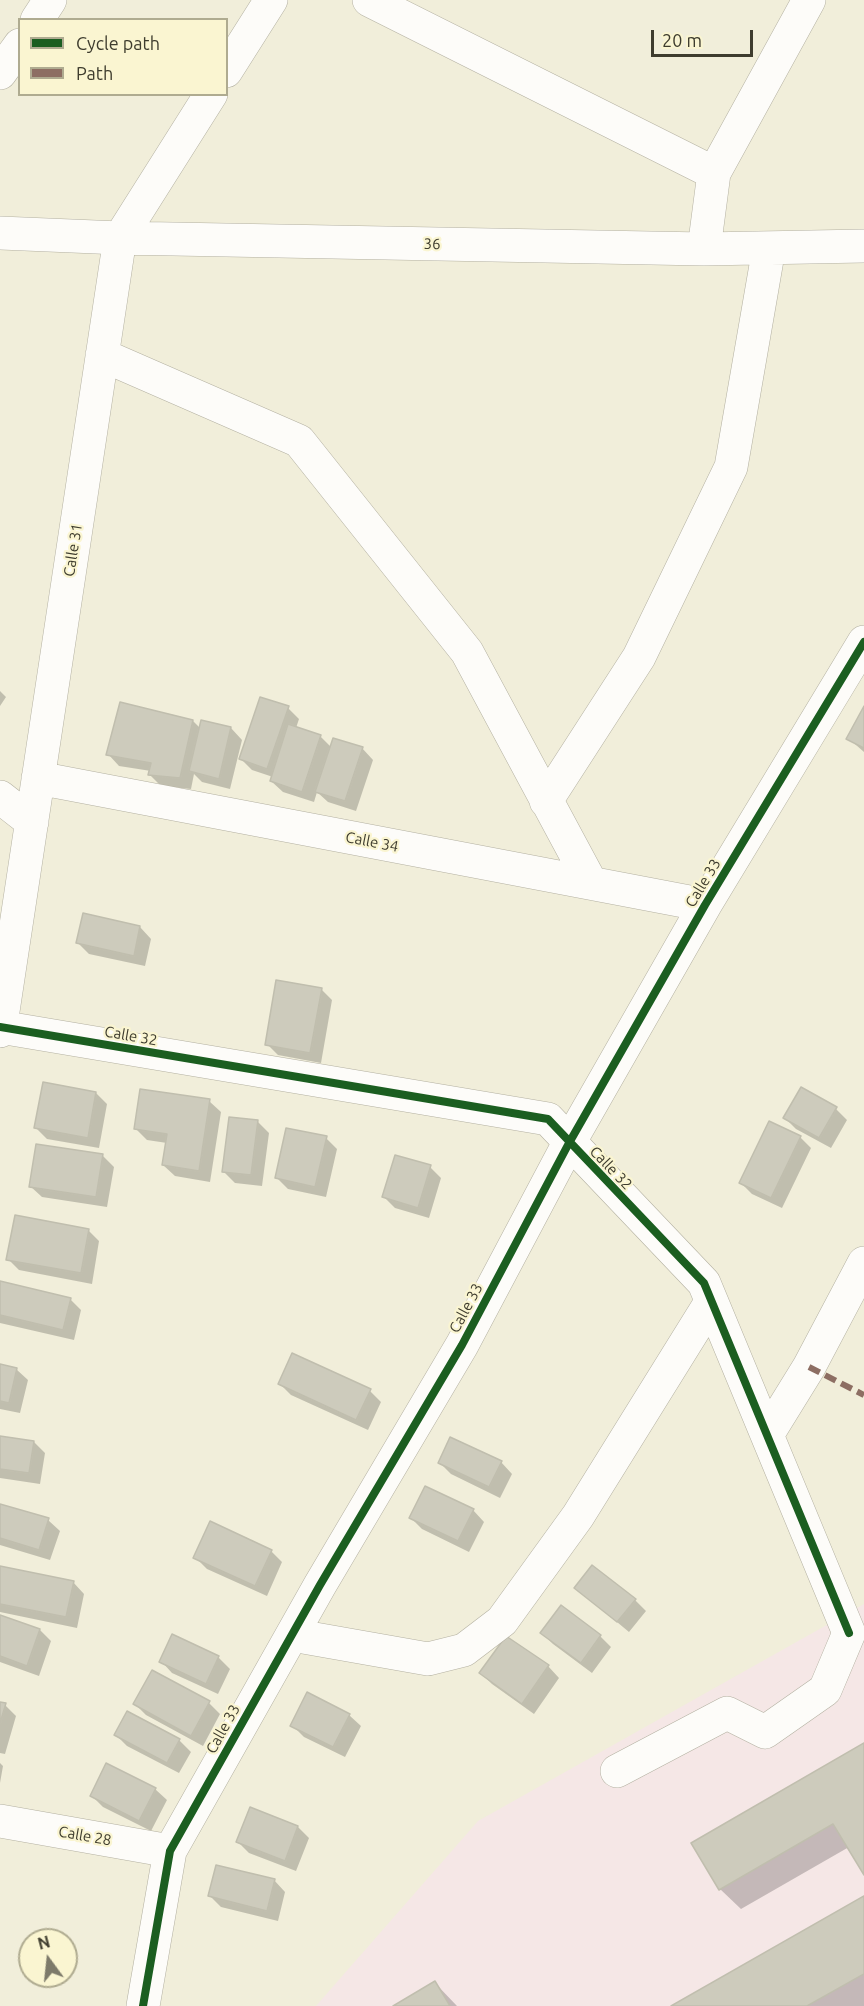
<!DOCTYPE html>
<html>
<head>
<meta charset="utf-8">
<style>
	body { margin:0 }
	#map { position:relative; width:864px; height:2006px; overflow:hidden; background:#f1eeda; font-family:Ubuntu,sans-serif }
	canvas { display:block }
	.legend { position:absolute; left:18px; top:18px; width:210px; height:78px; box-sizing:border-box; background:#faf5d1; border:2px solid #afab90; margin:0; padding:8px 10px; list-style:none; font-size:18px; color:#3e3c2e }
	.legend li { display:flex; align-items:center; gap:12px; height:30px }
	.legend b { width:30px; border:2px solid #afab90 }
	.north { position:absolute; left:18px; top:1928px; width:60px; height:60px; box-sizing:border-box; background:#faf5d1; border:2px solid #afab90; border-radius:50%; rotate:345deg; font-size:16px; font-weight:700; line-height:24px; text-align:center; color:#3e3c2e }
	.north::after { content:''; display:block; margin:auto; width:21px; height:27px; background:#7d7a6a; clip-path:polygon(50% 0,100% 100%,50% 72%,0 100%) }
	.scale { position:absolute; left:651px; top:30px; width:102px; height:27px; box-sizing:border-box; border:3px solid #3e3c2e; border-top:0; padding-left:8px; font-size:18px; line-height:21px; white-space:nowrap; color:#3e3c2e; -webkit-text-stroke:4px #faf5d1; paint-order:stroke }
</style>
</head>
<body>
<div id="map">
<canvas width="864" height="2006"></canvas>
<ul class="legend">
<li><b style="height:8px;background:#1b5e20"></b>Cycle path</li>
<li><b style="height:8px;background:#8d6e63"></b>Path</li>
</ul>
<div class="north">N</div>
<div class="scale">20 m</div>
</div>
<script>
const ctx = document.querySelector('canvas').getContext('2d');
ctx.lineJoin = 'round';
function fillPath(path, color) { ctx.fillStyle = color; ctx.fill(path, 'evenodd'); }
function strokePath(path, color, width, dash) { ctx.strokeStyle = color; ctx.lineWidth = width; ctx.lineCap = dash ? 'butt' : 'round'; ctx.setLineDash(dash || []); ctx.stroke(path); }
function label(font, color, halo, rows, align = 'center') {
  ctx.font = font + ' Ubuntu,sans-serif'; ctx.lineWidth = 4.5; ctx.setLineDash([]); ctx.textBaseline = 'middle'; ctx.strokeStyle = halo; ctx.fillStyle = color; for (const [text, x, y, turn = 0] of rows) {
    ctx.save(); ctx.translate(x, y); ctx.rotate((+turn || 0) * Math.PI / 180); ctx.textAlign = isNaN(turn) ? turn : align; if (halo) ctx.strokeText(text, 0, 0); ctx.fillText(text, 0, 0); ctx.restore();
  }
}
const education = new Path2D(`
	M 864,1604 L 864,2006 L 316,2006 L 478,1821 Z`);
const shadow = new Path2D(`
	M 0,691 L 6,697 L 0,706 Z
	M 288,708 L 299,719 L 296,728 L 320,736 L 331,747 L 362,748 L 373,760 L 356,811 L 328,802 L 317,792 L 314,802 L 283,792 L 271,781 L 273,777 L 252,770 L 241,759 Z
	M 864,709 L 864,752 L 848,738 Z
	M 193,721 L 201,729 L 231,728 L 242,740 L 230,789 L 202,782 L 194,774 L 191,789 L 161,786 L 150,775 L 151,771 L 119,766 L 108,754 Z
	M 140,927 L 151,939 L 145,966 L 89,954 L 78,943 Z
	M 321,989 L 332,1000 L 321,1063 L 278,1055 L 267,1044 Z
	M 801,1089 L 836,1109 L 847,1120 L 831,1148 L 796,1129 L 785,1118 Z
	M 96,1093 L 107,1104 L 99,1148 L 47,1139 L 36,1128 Z
	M 209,1101 L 221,1112 L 210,1182 L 175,1176 L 163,1165 L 167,1143 L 147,1140 L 136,1129 Z
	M 257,1121 L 269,1133 L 262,1186 L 235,1183 L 223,1171 Z
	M 800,1137 L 811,1148 L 782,1208 L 752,1194 L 741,1183 Z
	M 326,1138 L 337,1149 L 326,1197 L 288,1189 L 276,1177 Z
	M 102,1155 L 114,1167 L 107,1207 L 42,1197 L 30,1186 Z
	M 430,1167 L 441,1178 L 429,1218 L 395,1208 L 384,1197 Z
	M 88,1230 L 99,1241 L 92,1284 L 19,1270 L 8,1259 Z
	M 0,1283 L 70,1299 L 81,1310 L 74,1340 L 0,1323 Z
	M 0,1366 L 16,1369 L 28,1380 L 20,1413 L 0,1409 Z
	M 280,1384 L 370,1391 L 381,1402 L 368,1430 L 291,1395 Z
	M 0,1437 L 34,1442 L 45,1453 L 40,1484 L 0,1478 Z
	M 501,1462 L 512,1474 L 500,1498 L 451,1474 L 440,1463 Z
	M 0,1505 L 48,1520 L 60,1531 L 50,1560 L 0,1545 Z
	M 473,1510 L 484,1522 L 469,1552 L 422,1529 L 411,1518 Z
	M 271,1551 L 282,1562 L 267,1596 L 207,1569 L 195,1557 Z
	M 0,1568 L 73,1582 L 84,1594 L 77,1628 L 0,1612 Z
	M 576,1588 L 635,1600 L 646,1611 L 629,1632 Z
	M 0,1616 L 40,1630 L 51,1641 L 39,1676 L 0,1662 Z
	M 542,1633 L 600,1636 L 611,1647 L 592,1673 L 553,1644 Z
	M 173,1636 L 219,1658 L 230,1669 L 218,1694 L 172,1673 L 161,1661 Z
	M 548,1666 L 559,1678 L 534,1714 L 492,1684 L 481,1673 Z
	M 0,1703 L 5,1705 L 16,1716 L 5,1754 L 0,1753 Z
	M 209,1703 L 220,1714 L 203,1746 L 146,1715 L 135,1704 Z
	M 128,1713 L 179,1740 L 191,1752 L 179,1773 L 127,1746 L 116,1735 Z
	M 349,1715 L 361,1726 L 345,1757 L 304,1737 L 292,1725 Z
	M 864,1744 L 864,1872 L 849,1847 L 741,1909 L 720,1889 Z
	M 0,1763 L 3,1766 L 0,1783 Z
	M 155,1789 L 167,1800 L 151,1831 L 103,1807 L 92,1796 Z
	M 298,1827 L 309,1838 L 296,1871 L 249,1853 L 238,1842 Z
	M 274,1880 L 285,1892 L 278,1921 L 221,1907 L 210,1896 Z
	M 864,1898 L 864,2006 L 674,2006 Z
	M 435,1983 L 457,2006 L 396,2006 Z`);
const building = new Path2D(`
	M 260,697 L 289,706 L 267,769 L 239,759 Z
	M 120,702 L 193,720 L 180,778 L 148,775 L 151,763 L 106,755 Z
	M 864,706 L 864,748 L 846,739 Z
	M 201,720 L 231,727 L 219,779 L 189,771 Z
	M 288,724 L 321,735 L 302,792 L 270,781 Z
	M 333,738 L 363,747 L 345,801 L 315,792 Z
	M 83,913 L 140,926 L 134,956 L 76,943 Z
	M 276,980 L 322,988 L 310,1053 L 265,1045 Z
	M 43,1082 L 96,1092 L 88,1138 L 34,1128 Z
	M 801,1087 L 837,1107 L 819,1138 L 783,1118 Z
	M 140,1089 L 210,1099 L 199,1171 L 162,1165 L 167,1134 L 134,1129 Z
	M 229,1117 L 258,1120 L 251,1175 L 222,1172 Z
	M 769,1121 L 801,1136 L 771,1198 L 739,1183 Z
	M 286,1128 L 327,1136 L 315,1187 L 275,1178 Z
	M 36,1144 L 103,1154 L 96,1197 L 29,1187 Z
	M 395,1155 L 431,1165 L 418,1208 L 382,1197 Z
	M 15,1215 L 89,1229 L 81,1273 L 6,1260 Z
	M 0,1281 L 71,1298 L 63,1330 L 0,1315 Z
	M 292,1353 L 371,1389 L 356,1420 L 278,1384 Z
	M 0,1364 L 17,1368 L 9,1403 L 0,1401 Z
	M 0,1436 L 34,1441 L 29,1473 L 0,1469 Z
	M 450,1437 L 502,1461 L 489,1487 L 438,1463 Z
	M 425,1486 L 474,1509 L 458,1541 L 409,1518 Z
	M 0,1504 L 49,1518 L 39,1550 L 0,1538 Z
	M 210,1521 L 272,1550 L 255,1586 L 193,1558 Z
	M 592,1565 L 636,1599 L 617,1622 L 574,1588 Z
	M 0,1566 L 74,1581 L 66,1617 L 0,1604 Z
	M 561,1605 L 601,1635 L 581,1663 L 540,1633 Z
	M 0,1615 L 40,1629 L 27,1666 L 0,1656 Z
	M 172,1634 L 219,1656 L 206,1684 L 159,1662 Z
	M 506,1636 L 549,1665 L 522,1704 L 479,1673 Z
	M 152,1670 L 210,1701 L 191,1736 L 133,1704 Z
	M 307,1692 L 350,1714 L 333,1747 L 290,1726 Z
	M 0,1702 L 6,1703 L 0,1723 Z
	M 127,1711 L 180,1739 L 167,1763 L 114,1735 Z
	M 864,1743 L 864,1875 L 833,1824 L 719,1890 L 691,1843 Z
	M 106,1763 L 156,1788 L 139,1821 L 90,1796 Z
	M 250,1807 L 298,1826 L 285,1861 L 236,1842 Z
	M 216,1865 L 275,1879 L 267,1911 L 208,1896 Z
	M 864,1896 L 864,1974 L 807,2006 L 671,2006 Z
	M 435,1981 L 450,2006 L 393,2006 Z`);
const minor = new Path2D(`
	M 369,0 L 714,173
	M 226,71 L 271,0
	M 0,233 L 120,238 L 704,249 L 864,246
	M 704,249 L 714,173 L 809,0
	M 102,355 L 299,441 L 467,652 L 591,883
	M 38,778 L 705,905
	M 0,797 L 32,822
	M 546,801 L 639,657 L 731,467 L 769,248
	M 0,1027 L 548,1119 L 704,1283 L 849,1633 L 825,1690 L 765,1732 L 727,1713 L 617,1771
	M 0,1031 L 120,238 L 211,94
	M 767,1435 L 809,1367 L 864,1263
	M 292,1635 L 428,1659 L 464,1650 L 502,1621 L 578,1516 L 711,1302
	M 0,1821 L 170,1851
	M 143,2006 L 170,1851 L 320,1585 L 462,1345 L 569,1143 L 705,905 L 864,642`);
const major = new Path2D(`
	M 37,20 L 50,0
	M 0,73 L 20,45`);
const quiet = new Path2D(`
	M 809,1367 L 864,1395`);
const cycleway = new Path2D(`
	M 0,1027 L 548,1119 L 704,1283 L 849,1633
	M 143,2006 L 170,1851 L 320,1585 L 462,1345 L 569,1143 L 705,905 L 864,642`);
const streetNames = [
	["36",432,244,1],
	["Calle 31",73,550,-81],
	["Calle 34",372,842,11],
	["Calle 33",703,883,-59],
	["Calle 32",131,1036,10],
	["Calle 32",611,1168,46],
	["Calle 33",466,1308,-62],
	["Calle 33",223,1729,-61],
	["Calle 28",85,1836,10]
];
fillPath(education, '#f5e7e6');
fillPath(shadow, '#0003');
fillPath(building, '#cdcbbc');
strokePath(building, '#c0beae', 1.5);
strokePath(minor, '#b3b0a1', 34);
strokePath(major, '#b3b0a1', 34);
strokePath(minor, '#fdfcf9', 33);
strokePath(major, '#fdfcf9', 33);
strokePath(quiet, '#8d6e63', 6, [12, 6]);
strokePath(cycleway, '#1b5e20', 8);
label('15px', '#3e3c2e', '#faf5d1', streetNames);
</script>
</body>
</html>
